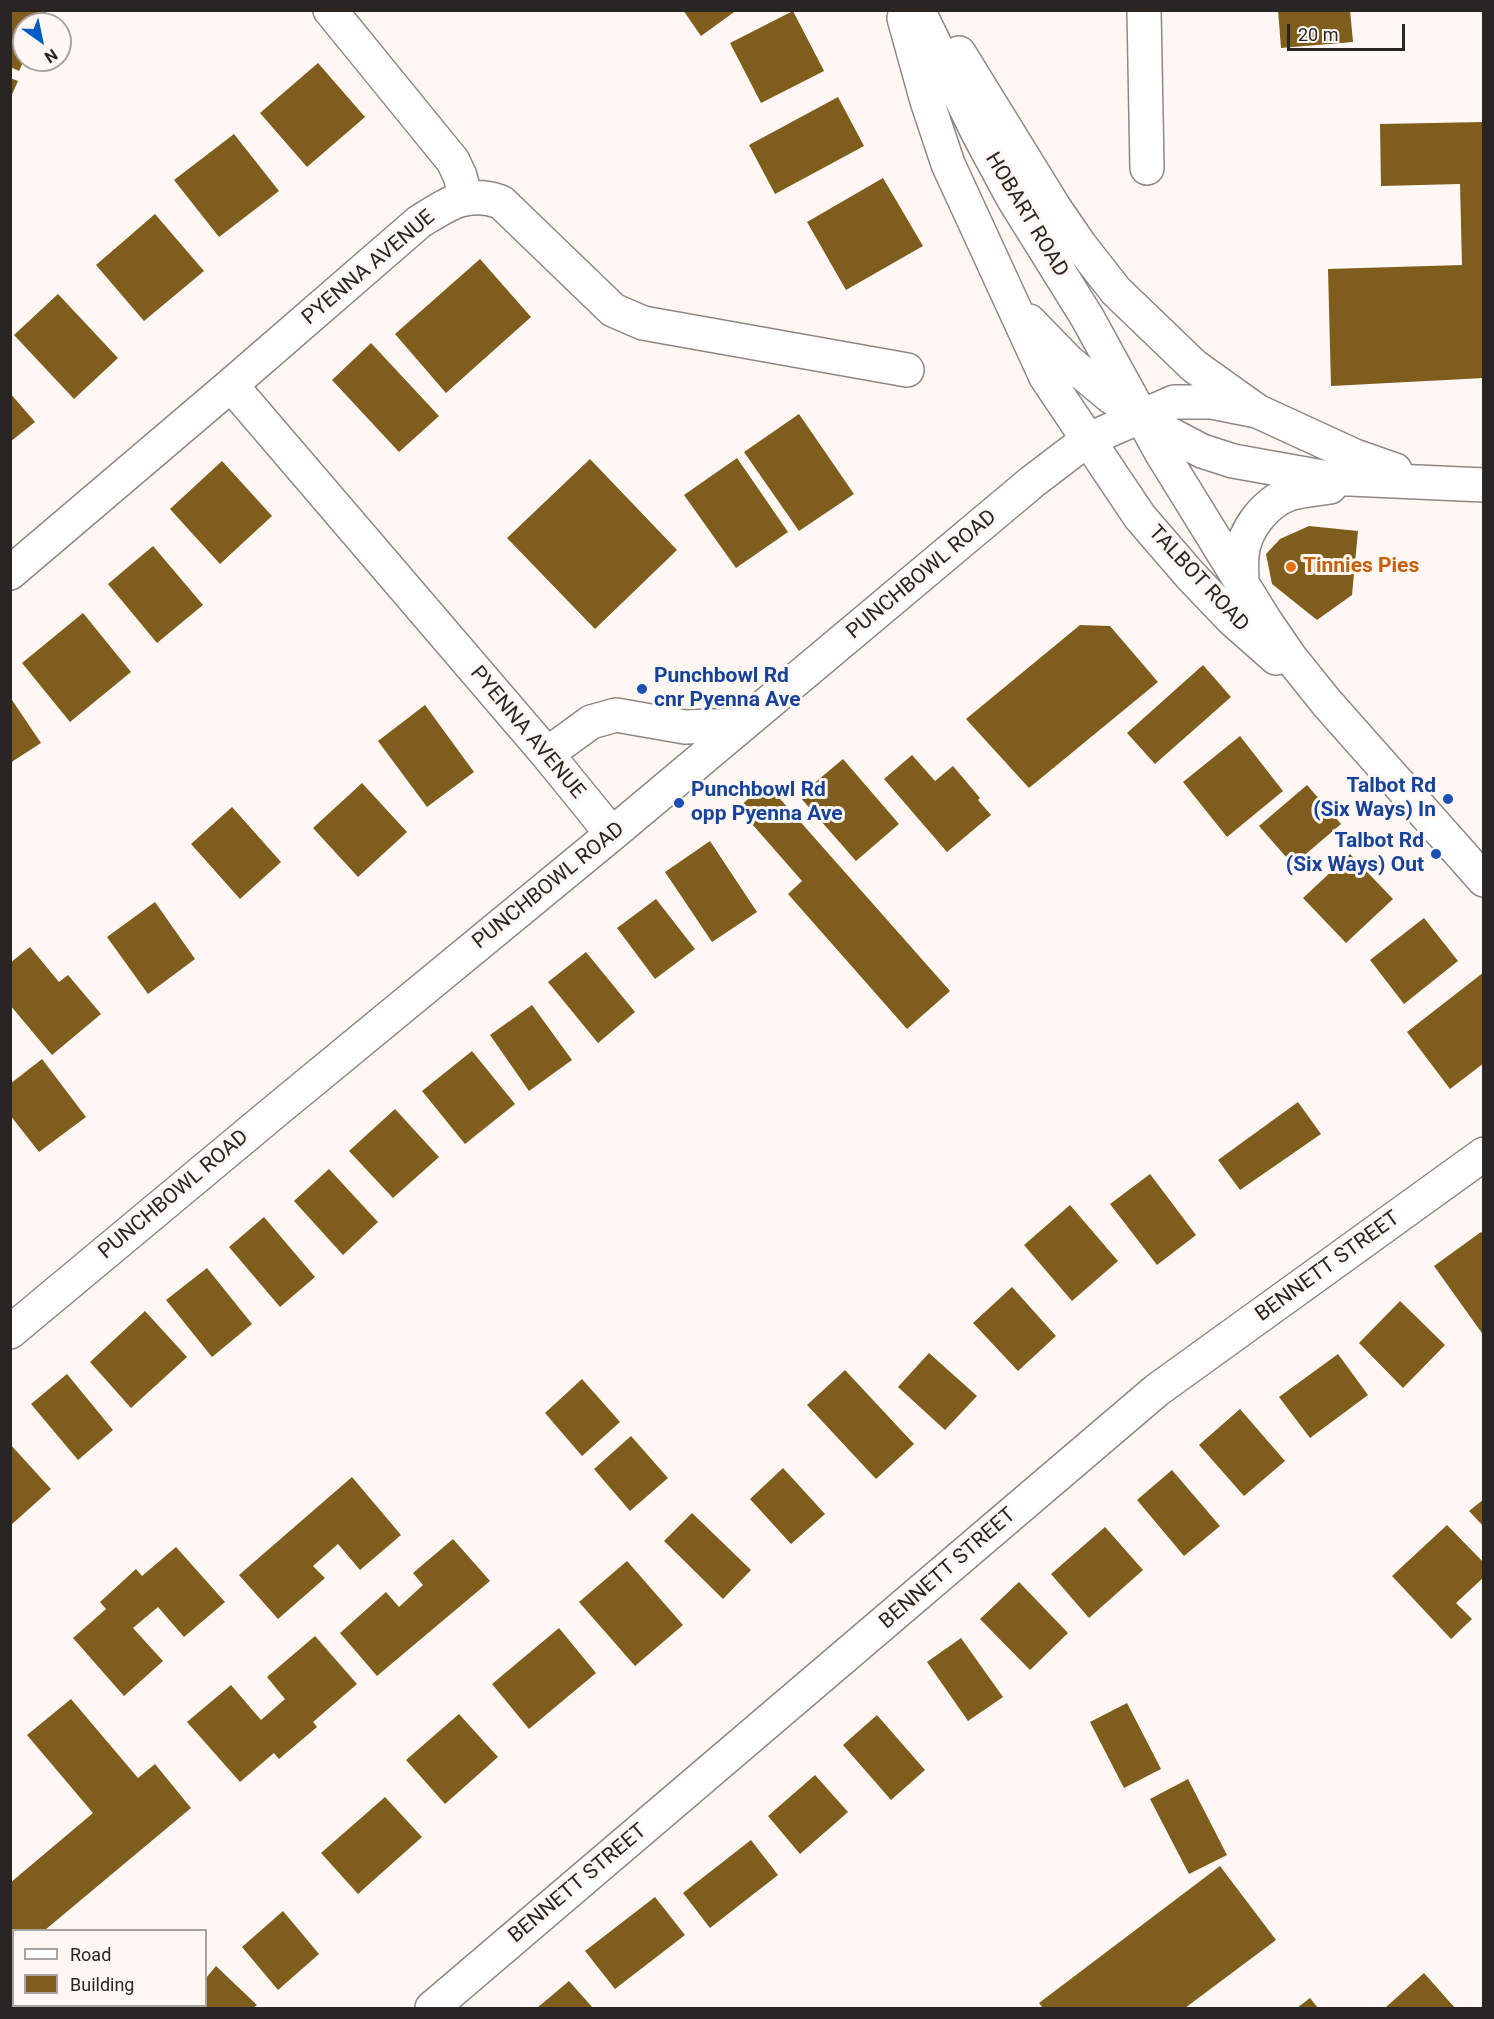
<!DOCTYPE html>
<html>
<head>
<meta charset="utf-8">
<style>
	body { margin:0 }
	#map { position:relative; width:1494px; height:2019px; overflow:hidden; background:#fef7f4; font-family:Roboto,sans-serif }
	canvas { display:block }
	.frame { position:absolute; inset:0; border:12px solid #282523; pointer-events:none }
	.legend { position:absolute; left:12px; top:1929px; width:195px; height:78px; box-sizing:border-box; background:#fef7f4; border:2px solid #a8a3a0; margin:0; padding:8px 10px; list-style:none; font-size:18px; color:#282523 }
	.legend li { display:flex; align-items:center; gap:12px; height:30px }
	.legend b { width:30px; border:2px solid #a8a3a0 }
	.north { position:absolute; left:12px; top:12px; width:60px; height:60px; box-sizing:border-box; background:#fef7f4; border:2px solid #a8a3a0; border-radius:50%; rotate:147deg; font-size:16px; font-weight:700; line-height:24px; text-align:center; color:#282523 }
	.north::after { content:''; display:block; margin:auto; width:21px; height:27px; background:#065bc4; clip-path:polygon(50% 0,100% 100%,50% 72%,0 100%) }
	.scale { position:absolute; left:1287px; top:24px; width:118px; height:27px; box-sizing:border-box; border:3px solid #282523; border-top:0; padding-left:8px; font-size:18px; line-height:21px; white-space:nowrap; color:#282523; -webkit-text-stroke:4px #fef7f4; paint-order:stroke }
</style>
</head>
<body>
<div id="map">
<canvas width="1494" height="2019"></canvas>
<div class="frame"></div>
<ul class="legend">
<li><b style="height:8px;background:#fff"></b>Road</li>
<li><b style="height:16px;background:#7f5d1c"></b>Building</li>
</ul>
<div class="north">N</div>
<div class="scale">20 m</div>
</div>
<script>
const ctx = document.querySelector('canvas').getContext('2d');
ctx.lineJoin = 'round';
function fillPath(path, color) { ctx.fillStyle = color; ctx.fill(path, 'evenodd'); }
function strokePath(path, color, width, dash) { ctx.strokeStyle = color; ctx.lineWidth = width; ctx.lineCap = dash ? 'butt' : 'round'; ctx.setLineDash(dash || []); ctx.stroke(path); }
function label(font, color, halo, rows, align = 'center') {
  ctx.font = font + ' Roboto,sans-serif'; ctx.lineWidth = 6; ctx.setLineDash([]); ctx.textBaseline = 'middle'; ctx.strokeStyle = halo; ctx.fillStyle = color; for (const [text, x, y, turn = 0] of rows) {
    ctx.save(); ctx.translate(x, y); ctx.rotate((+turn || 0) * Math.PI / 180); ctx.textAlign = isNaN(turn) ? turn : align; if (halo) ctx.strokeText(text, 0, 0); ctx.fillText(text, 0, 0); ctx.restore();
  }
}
const building = new Path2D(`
	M 10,10 L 47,10 L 41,24 L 24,24 L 24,60 L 19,71 L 10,67 Z
	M 683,10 L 737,10 L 701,36 Z
	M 1278,10 L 1350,10 L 1353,42 L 1281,48 Z
	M 793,11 L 824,71 L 761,103 L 730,43 Z
	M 318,63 L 365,117 L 307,167 L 260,113 Z
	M 10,78 L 18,81 L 10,99 Z
	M 838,97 L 864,146 L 775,194 L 749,145 Z
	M 1484,122 L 1484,378 L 1331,386 L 1328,269 L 1462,265 L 1460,184 L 1381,186 L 1380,124 Z
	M 234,134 L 279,191 L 219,237 L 174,180 Z
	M 883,178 L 923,246 L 846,290 L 807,222 Z
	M 155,214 L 204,271 L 144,321 L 96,265 Z
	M 480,259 L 531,317 L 446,393 L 395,334 Z
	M 58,294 L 118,358 L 74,399 L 14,335 Z
	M 371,343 L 439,416 L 399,452 L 332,380 Z
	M 10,393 L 35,422 L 10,442 Z
	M 799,414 L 854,494 L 799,531 L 744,452 Z
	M 737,458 L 788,532 L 736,568 L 684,495 Z
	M 590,459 L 677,550 L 595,629 L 507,538 Z
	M 222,461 L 272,516 L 220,564 L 170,509 Z
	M 1309,526 L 1358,531 L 1352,595 L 1317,620 L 1272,584 L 1266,554 L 1280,539 Z
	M 153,546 L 203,605 L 157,643 L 108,584 Z
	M 83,613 L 131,672 L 70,722 L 22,663 Z
	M 1080,625 L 1110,626 L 1158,682 L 1029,788 L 966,719 Z
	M 1203,665 L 1231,697 L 1155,764 L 1127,733 Z
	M 10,697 L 41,743 L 10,763 Z
	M 425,705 L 474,772 L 427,807 L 378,741 Z
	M 1240,736 L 1283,791 L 1227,837 L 1183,782 Z
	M 912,755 L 935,781 L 953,766 L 980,798 L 978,800 L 991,815 L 947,852 L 884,779 Z
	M 843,759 L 899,824 L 856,861 L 799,796 Z
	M 362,783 L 407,832 L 358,877 L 313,828 Z
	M 766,783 L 950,991 L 907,1029 L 788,894 L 802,881 L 738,808 Z
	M 1307,785 L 1341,824 L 1293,865 L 1259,826 Z
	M 232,807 L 281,862 L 240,899 L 191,844 Z
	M 710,841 L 757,912 L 712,942 L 665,872 Z
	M 1350,854 L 1393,899 L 1346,943 L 1303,898 Z
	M 656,899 L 695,949 L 655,979 L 617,928 Z
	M 155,902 L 195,959 L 148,994 L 107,937 Z
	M 1424,918 L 1458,961 L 1404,1004 L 1370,960 Z
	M 30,947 L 59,982 L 68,975 L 101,1014 L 52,1055 L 10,1005 L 10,963 Z
	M 586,952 L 635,1012 L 598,1043 L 548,982 Z
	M 1484,972 L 1484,1063 L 1450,1089 L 1407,1032 Z
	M 532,1005 L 572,1060 L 529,1091 L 490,1035 Z
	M 472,1051 L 515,1104 L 465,1144 L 422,1091 Z
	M 42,1059 L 86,1117 L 39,1152 L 10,1115 L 10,1084 Z
	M 1298,1102 L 1321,1134 L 1240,1190 L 1218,1160 Z
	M 395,1109 L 439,1157 L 393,1198 L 349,1151 Z
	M 329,1169 L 378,1222 L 343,1255 L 294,1201 Z
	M 1150,1174 L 1196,1235 L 1157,1265 L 1110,1204 Z
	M 1070,1205 L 1118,1261 L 1072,1301 L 1024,1245 Z
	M 264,1217 L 315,1277 L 280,1307 L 229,1247 Z
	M 1481,1232 L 1484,1235 L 1484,1336 L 1434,1266 Z
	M 207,1268 L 252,1324 L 212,1357 L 166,1300 Z
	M 1012,1287 L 1056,1336 L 1018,1371 L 973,1323 Z
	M 1400,1301 L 1445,1345 L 1403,1388 L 1359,1343 Z
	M 145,1311 L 187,1357 L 131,1408 L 90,1362 Z
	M 929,1353 L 977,1396 L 945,1430 L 898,1387 Z
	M 1338,1354 L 1368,1395 L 1310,1438 L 1279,1397 Z
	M 845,1370 L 914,1444 L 876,1479 L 807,1405 Z
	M 67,1374 L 113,1430 L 78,1460 L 31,1404 Z
	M 582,1379 L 620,1422 L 582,1456 L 545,1413 Z
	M 1240,1409 L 1285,1461 L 1244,1496 L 1199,1445 Z
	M 631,1436 L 668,1478 L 630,1511 L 594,1469 Z
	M 10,1444 L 51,1489 L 10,1526 Z
	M 783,1468 L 825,1514 L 791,1544 L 750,1499 Z
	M 1172,1470 L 1220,1526 L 1184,1556 L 1137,1500 Z
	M 352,1477 L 401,1535 L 360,1570 L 338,1544 L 313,1566 L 325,1578 L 278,1619 L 239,1575 Z
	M 1484,1499 L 1484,1527 L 1469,1511 Z
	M 692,1513 L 751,1570 L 723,1599 L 664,1541 Z
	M 1447,1525 L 1484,1563 L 1484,1577 L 1456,1603 L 1472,1619 L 1451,1639 L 1392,1576 Z
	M 1105,1527 L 1143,1570 L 1089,1618 L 1051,1574 Z
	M 453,1539 L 490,1581 L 377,1676 L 340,1633 L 386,1592 L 399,1607 L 423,1585 L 413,1573 Z
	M 176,1547 L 225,1602 L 184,1637 L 158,1607 L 133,1628 L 163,1661 L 124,1696 L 73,1638 L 106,1609 L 100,1602 L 136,1569 L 142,1576 Z
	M 627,1561 L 683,1625 L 635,1666 L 579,1602 Z
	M 1019,1582 L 1068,1633 L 1030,1670 L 980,1619 Z
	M 559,1628 L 596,1673 L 529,1729 L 492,1684 Z
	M 315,1636 L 357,1684 L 313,1722 L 317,1727 L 279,1759 L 274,1753 L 240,1782 L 187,1722 L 231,1685 L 261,1720 L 285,1699 L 267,1677 Z
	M 961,1638 L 1003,1697 L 968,1721 L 927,1662 Z
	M 71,1699 L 138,1778 L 155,1764 L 191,1808 L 45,1930 L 14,1930 L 14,1957 L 10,1960 L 10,1883 L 93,1813 L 27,1735 Z
	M 1127,1703 L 1161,1769 L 1124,1788 L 1090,1722 Z
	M 459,1714 L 498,1757 L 445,1804 L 406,1760 Z
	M 877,1715 L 925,1770 L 891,1800 L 843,1745 Z
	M 815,1775 L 848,1812 L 800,1854 L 768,1816 Z
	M 1188,1779 L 1227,1855 L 1189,1874 L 1150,1799 Z
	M 385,1797 L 422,1837 L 358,1894 L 321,1853 Z
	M 751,1840 L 778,1875 L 710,1928 L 683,1893 Z
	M 1220,1866 L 1276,1940 L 1185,2008 L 1043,2008 L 1039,2003 Z
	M 655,1897 L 685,1935 L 615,1989 L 585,1951 Z
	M 283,1911 L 319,1954 L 278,1990 L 242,1947 Z
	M 216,1966 L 257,2005 L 253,2008 L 176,2008 L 179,2006 L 206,2006 L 206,1978 Z
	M 1424,1973 L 1455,2008 L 1385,2008 Z
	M 569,1981 L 593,2008 L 537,2008 Z
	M 1310,1998 L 1318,2008 L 1297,2008 Z`);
const minor = new Path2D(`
	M 330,10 L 453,161 L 460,176 L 466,198
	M 1144,10 L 1147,168
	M 231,385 L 547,754 L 612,834
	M 10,573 L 231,385 L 419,222 C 448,204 466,190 501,202 L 613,310 L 643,323 L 907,370
	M 547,754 L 591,722 L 616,715 L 685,727 L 741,725
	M 10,1332 L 279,1108 L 612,834 L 1032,482 L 1087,440
	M 432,2008 L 1157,1390 L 1484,1154`);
const major = new Path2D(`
	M 918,10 L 979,135 L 1013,198 L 1087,317 L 1161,452 L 1264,619 L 1290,657 L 1327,703 L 1484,880
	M 904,18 L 927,101 L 948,164 L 1046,377 L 1140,517 L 1190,575 L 1233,620 L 1276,658
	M 959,53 L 1054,207 L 1080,245 L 1116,291 L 1194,366 L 1257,411
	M 1029,321 L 1069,362 L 1110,396 L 1166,432 L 1202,451 L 1233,461 L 1328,478 L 1484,485
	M 1087,440 L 1174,402 L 1212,402 L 1257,411 L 1355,456 L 1395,470
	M 1242,584 C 1242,574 1241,565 1242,555 C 1244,530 1265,503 1289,494 C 1301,490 1317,489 1330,487`);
const markers = [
	[1291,567,6,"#e8710a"],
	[642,689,6,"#1a4fb4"],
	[1448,799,6,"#1a4fb4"],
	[679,803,6,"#1a4fb4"],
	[1436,854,6,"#1a4fb4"]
];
const streetNames = [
	["HOBART ROAD",1026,215,59],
	["PYENNA AVENUE",369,268,-40],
	["PUNCHBOWL ROAD",922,575,-40],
	["TALBOT ROAD",1198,579,47],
	["PYENNA AVENUE",527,733,50],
	["PUNCHBOWL ROAD",549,886,-39],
	["PUNCHBOWL ROAD",174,1195,-40],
	["BENNETT STREET",1328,1267,-36],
	["BENNETT STREET",948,1569,-41],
	["BENNETT STREET",578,1884,-40]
];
const foodNames = [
	["Tinnies Pies",1303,567]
];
const transitNames = [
	["Punchbowl Rd",654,677],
	["cnr Pyenna Ave",654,701],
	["Talbot Rd",1436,787,"right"],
	["(Six Ways) In",1436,811,"right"],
	["Punchbowl Rd",691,791],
	["opp Pyenna Ave",691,815],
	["Talbot Rd",1424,842,"right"],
	["(Six Ways) Out",1424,866,"right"]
];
fillPath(building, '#7f5d1c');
strokePath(minor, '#8f8784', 36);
strokePath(major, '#8f8784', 36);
strokePath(minor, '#fff', 33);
strokePath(major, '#fff', 33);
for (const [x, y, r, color] of markers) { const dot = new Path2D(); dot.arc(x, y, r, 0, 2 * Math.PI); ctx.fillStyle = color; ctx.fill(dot); strokePath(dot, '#fef7f4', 2); }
label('21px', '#282523', '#fef7f4', streetNames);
label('bold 21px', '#c56008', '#fef7f4', foodNames, 'left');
label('bold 21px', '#164399', '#fef7f4', transitNames, 'left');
</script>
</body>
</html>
